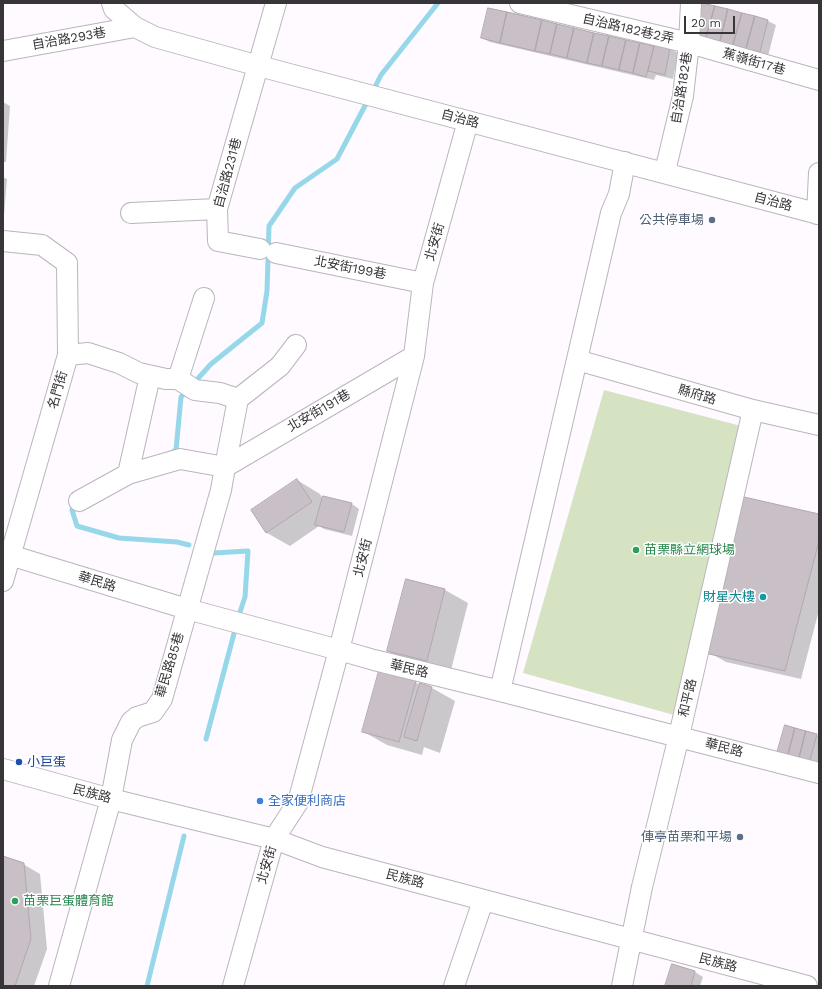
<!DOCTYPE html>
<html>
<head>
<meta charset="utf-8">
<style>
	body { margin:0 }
	#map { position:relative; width:822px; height:989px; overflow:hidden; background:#fefaff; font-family:"Work Sans",sans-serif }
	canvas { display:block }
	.frame { position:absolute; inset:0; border:4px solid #373538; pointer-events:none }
	.scale { position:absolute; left:684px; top:16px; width:51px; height:18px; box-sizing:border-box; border:2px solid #373538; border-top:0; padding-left:5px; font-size:12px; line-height:14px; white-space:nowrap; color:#373538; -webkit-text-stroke:3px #fff; paint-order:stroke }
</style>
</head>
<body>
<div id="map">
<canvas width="822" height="989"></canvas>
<div class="frame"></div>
<div class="scale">20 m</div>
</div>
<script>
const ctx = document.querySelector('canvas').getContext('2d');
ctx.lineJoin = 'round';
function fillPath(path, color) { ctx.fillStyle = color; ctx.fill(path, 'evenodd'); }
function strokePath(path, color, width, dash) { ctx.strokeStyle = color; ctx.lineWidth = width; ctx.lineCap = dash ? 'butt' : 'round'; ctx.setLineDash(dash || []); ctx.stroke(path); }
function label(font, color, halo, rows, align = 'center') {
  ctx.font = font + ' "Work Sans","Noto Sans TC",sans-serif'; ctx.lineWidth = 3; ctx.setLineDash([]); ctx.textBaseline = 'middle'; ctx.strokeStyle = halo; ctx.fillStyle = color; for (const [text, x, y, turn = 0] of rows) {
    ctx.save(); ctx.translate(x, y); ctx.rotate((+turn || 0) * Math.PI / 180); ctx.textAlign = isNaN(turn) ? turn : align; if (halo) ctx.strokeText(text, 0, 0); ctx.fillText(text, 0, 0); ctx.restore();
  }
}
const green = new Path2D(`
	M 604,390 L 745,427 L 674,715 L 523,673 Z`);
const shadow = new Path2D(`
	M 768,21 L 776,25 L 768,56 L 702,39 Z
	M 482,38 L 653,47 L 652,45 L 670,49 L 678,53 L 673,79 L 656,75 L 654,80 L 490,42 Z
	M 3,102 L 10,106 L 6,162 L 3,162 Z
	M 3,177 L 7,179 L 3,228 Z
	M 297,480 L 320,494 L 323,499 L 352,504 L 359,509 L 352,536 L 324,529 L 319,526 L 290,546 L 267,533 L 252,511 Z
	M 819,515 L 819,610 L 801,679 L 726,662 L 710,653 Z
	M 406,580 L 445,590 L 468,603 L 450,674 L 411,664 L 388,651 Z
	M 415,682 L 420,685 L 432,688 L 455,701 L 440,753 L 424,747 L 422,755 L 387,745 L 364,732 Z
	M 785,726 L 819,736 L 819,761 L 816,772 Z
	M 3,857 L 23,864 L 40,874 L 47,949 L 34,986 L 3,986 Z
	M 673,965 L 695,972 L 703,977 L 700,986 L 666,986 Z`);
const stream = new Path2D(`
	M 372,93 L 381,75 L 438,3
	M 193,384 L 211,364 L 262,323 L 267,291 L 269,226 L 295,188 L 337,159 L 368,100
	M 171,453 L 176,450 L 181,397 L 188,389
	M 79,506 L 72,510 L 77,526 L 119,538 L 177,542 L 189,545
	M 214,553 L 248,551 L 245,597 L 238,618
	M 206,739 L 236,626
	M 147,986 L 184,836`);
const building = new Path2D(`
	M 702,3 L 715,6 L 706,38 L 693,35 Z
	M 715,6 L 728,9 L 720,42 L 706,38 Z
	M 488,8 L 507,12 L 500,43 L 481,38 Z
	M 728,9 L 742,13 L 733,45 L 720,42 Z
	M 507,12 L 542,20 L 535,51 L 500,43 Z
	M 742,13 L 755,16 L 746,49 L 733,45 Z
	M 755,16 L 768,20 L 760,52 L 746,49 Z
	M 542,20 L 557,24 L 550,54 L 535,51 Z
	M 557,24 L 574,28 L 567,58 L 550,54 Z
	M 574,28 L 594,33 L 587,63 L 567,58 Z
	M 594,33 L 609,36 L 602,66 L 587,63 Z
	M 609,36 L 626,40 L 619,70 L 602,66 Z
	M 626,40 L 640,43 L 633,73 L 619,70 Z
	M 640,43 L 654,46 L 646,77 L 633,73 Z
	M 651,44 L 670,48 L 665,75 L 648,71 L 654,46 L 652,46 Z
	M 297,479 L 312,502 L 266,533 L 251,510 Z
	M 323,496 L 352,503 L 344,532 L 315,525 Z
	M 744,497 L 819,514 L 819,541 L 785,671 L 709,654 Z
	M 406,579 L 445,589 L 427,661 L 387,651 Z
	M 379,671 L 416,681 L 399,742 L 362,732 Z
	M 420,683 L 432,687 L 417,741 L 404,737 Z
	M 785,725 L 795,728 L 786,763 L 775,760 Z
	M 795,728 L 806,731 L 797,766 L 786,763 Z
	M 806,731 L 817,734 L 808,768 L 797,766 Z
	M 3,856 L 24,863 L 31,939 L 15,986 L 3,986 Z
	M 672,964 L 695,971 L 691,986 L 665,986 Z`);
const minor = new Path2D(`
	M 112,3 L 114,9 L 135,27 L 155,37 L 259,66 L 819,214
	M 520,3 L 689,43 L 819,80
	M 3,51 L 135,27
	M 666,173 L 667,163 L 683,96 L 689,43 L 691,3
	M 131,213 L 217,209
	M 817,214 L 819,173
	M 3,241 L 42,245 L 67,263 L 68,355 L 3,581
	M 260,249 L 218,241 L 217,209 L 276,3
	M 276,253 L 423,283
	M 68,355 L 88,353 L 119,363 L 139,373 L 166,379 L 178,379 L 195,390 L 220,393 L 238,399 L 225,467 L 180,459 L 128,474
	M 577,360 L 753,410 L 819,425
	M 178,379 L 204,298
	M 238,399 L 280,366 L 296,345
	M 79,501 L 128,474 L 150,376
	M 3,553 L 187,609 L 339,650 L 374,660 L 500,691 L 819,773
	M 500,691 L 611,213 L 619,194 L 625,162
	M 3,769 L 111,799 L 274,839 L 322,857 L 807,986
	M 59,986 L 111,799 L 122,740 L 131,722 L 137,717 L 153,712 L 162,699 L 221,490 L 225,467 L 414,356
	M 233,986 L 274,839 L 298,802 L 339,650 L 414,356 L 423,283 L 468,121
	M 454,986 L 483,901
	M 622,986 L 642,887 L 679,736 L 753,410`);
const markers = [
	[712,220,4,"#5c6f8a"],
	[636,550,4,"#2e9e5b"],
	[763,597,4,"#0f9aa8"],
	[19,762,4,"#1a4fb4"],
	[260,801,4,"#3f7fe0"],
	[740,837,4,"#5c6f8a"],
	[15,901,4,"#2e9e5b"]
];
const streetNames = [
	["自治路182巷2弄",628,29,13],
	["自治路293巷",69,39,-10],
	["蕉嶺街17巷",754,62,16],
	["自治路182巷",682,88,-81],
	["自治路",460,119,15],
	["自治路231巷",228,173,-75],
	["自治路",773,202,15],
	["北安街",435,242,-74],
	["北安街199巷",350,268,11],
	["名門街",58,390,-74],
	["縣府路",697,395,16],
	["北安街191巷",319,411,-30],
	["北安街",363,558,-76],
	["華民路",97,582,17],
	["華民路85巷",170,665,-73],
	["華民路",409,669,14],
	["和平路",688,698,-77],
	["華民路",724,748,15],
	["民族路",92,794,15],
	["北安街",267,865,-74],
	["民族路",405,879,15],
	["民族路",718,963,15]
];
const serviceNames = [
	["公共停車場",704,220],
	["俥亭苗栗和平場",732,837]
];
const leisureNames = [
	["苗栗縣立網球場",644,550],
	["苗栗巨蛋體育館",23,901]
];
const cultureNames = [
	["財星大樓",755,597]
];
const transitNames = [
	["小巨蛋",27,762]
];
const shopNames = [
	["全家便利商店",268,801]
];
fillPath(green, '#d5e3c3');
fillPath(shadow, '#0003');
strokePath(stream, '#96d7ea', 5);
fillPath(building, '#c8c0c6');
strokePath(building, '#b0a7ad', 1);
strokePath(minor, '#bab5bc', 22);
strokePath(minor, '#fff', 20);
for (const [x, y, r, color] of markers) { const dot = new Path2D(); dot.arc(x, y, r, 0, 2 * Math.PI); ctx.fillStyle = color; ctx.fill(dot); strokePath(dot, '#fff', 1.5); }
label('13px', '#373538', '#fff', streetNames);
label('13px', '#4e5e75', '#fff', serviceNames, 'right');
label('13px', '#27864d', '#fff', leisureNames, 'left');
label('13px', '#0d838f', '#fff', cultureNames, 'right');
label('13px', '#164399', '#fff', transitNames, 'left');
label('13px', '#366cbe', '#fff', shopNames, 'left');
</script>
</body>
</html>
